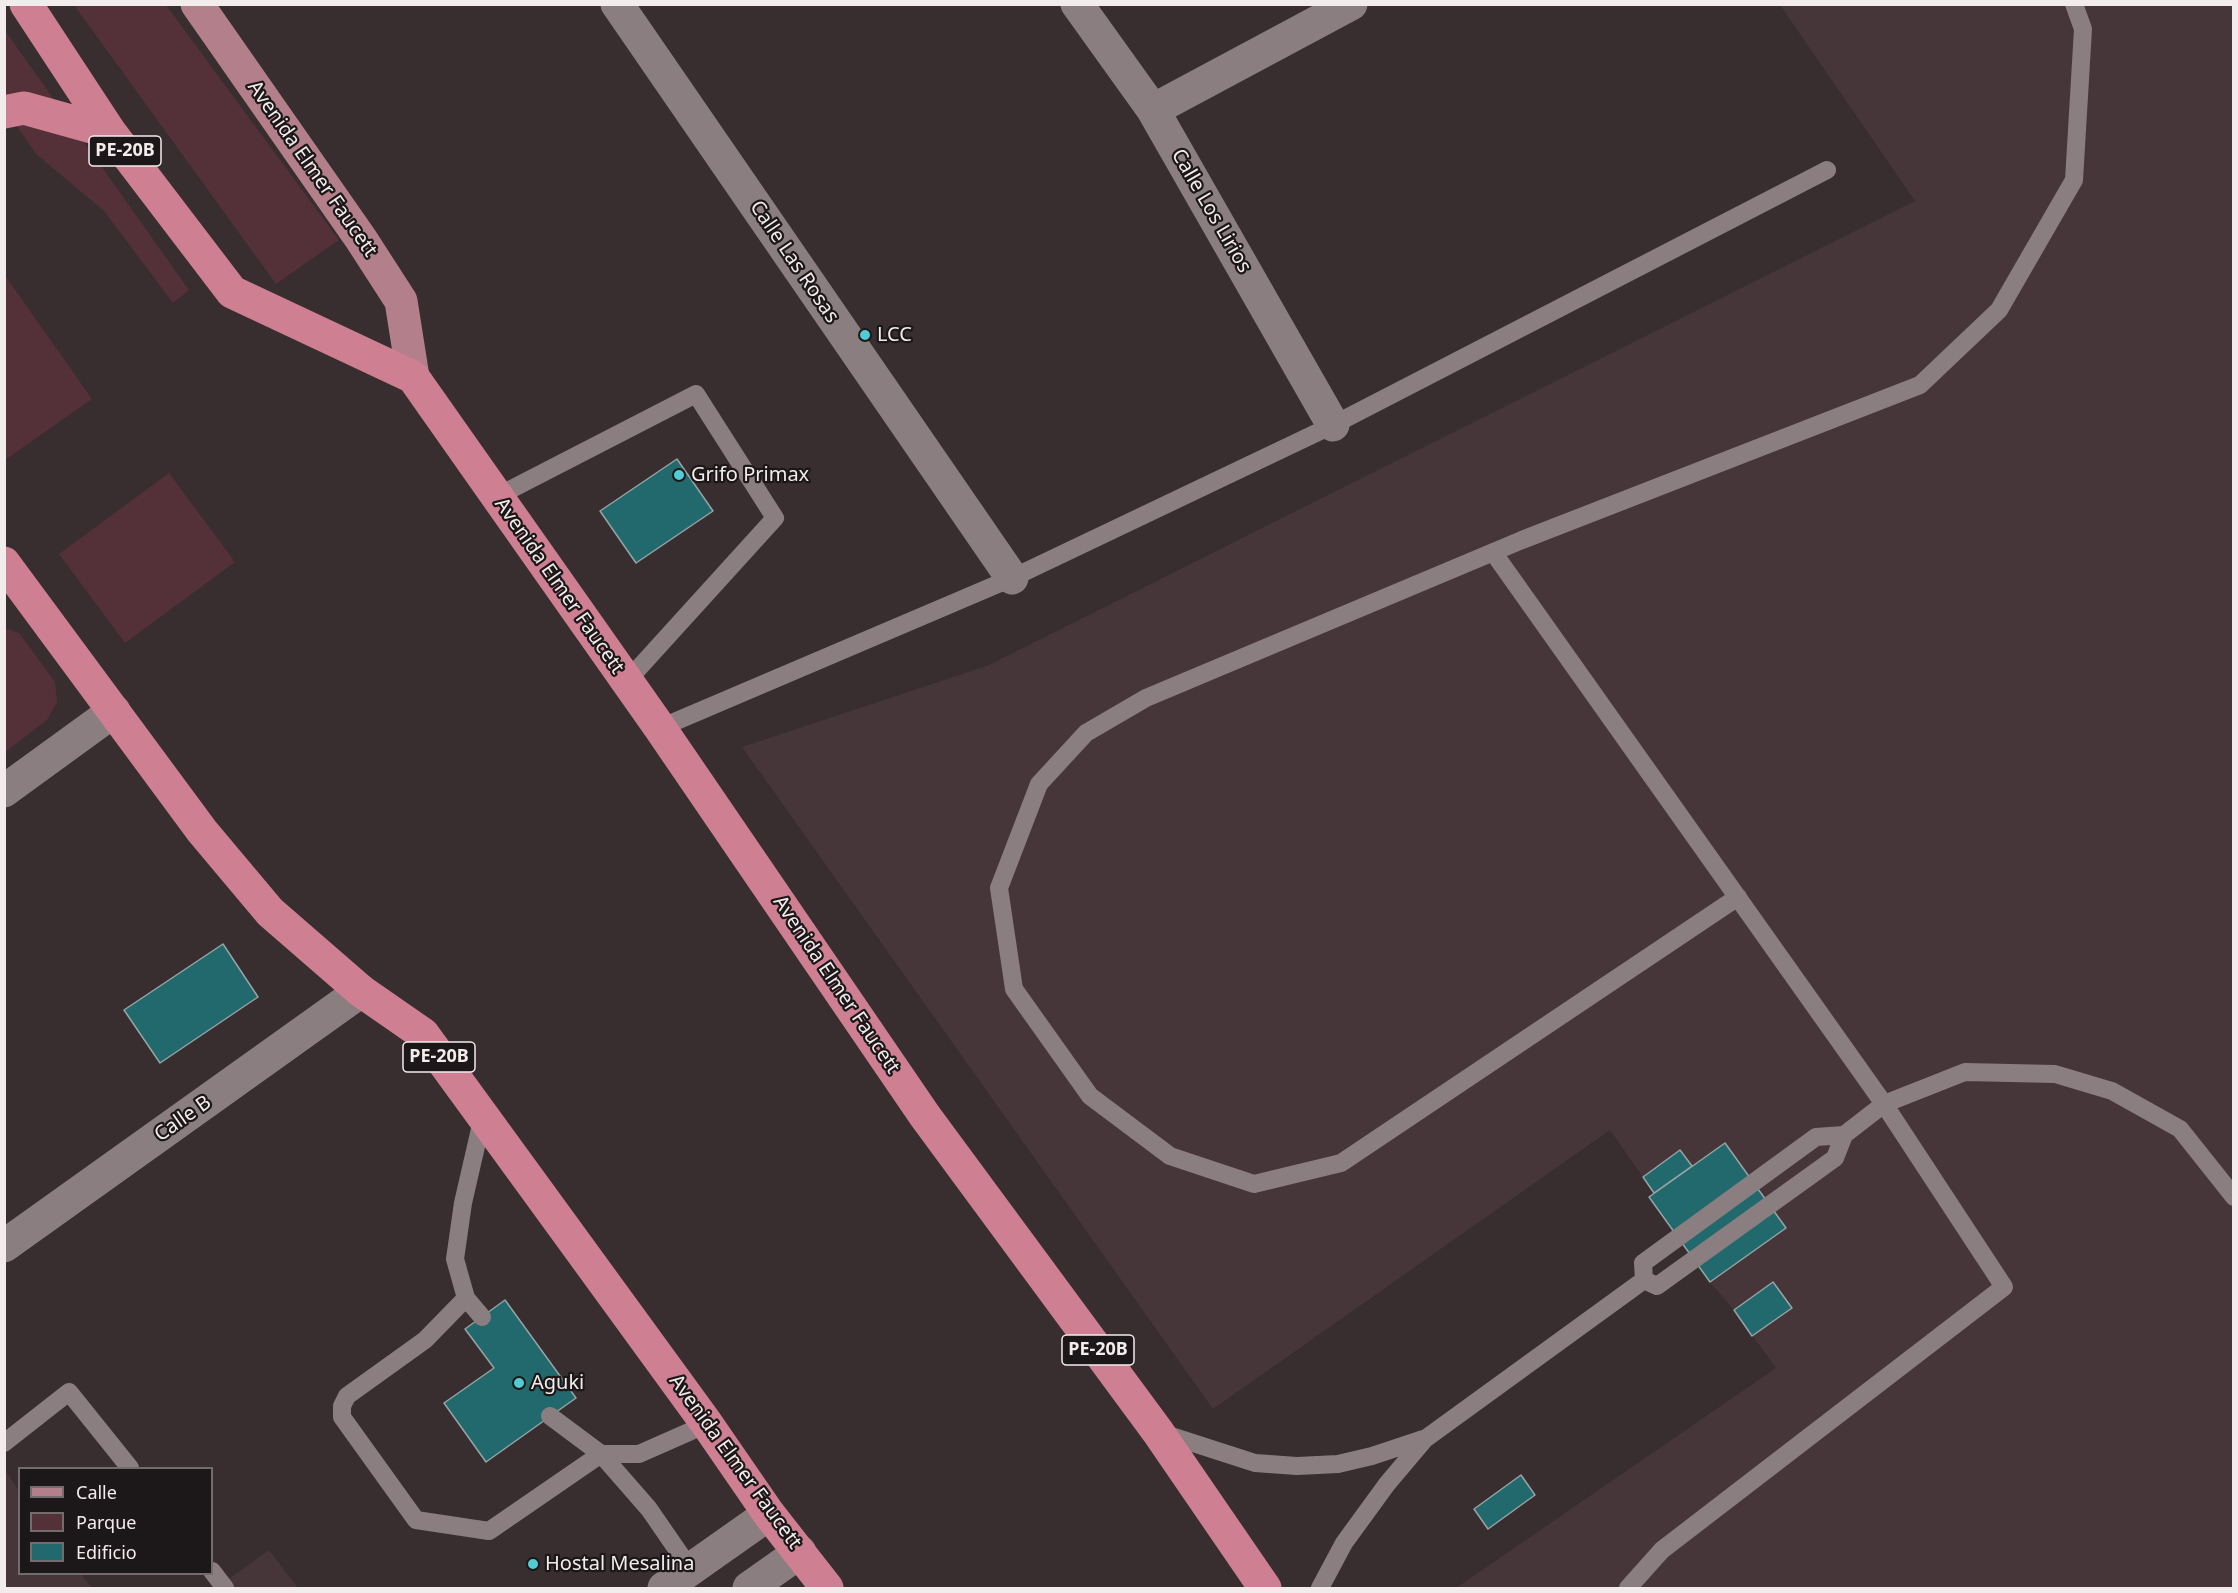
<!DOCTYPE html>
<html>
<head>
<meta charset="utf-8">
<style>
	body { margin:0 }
	#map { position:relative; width:2238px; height:1593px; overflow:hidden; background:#382d2f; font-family:"Noto Sans",sans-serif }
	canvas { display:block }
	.frame { position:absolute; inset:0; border:6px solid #f3eced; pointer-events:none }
	.legend { position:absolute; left:18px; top:1467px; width:195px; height:108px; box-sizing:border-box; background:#1c1718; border:2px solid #726c6d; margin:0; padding:8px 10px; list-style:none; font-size:18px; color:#f3eced }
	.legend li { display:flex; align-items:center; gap:12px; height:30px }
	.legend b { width:30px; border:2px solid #726c6d }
</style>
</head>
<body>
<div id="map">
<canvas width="2238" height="1593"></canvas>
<div class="frame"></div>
<ul class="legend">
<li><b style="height:8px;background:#b37f8b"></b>Calle</li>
<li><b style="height:16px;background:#543139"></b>Parque</li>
<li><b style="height:16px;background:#22696d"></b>Edificio</li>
</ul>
</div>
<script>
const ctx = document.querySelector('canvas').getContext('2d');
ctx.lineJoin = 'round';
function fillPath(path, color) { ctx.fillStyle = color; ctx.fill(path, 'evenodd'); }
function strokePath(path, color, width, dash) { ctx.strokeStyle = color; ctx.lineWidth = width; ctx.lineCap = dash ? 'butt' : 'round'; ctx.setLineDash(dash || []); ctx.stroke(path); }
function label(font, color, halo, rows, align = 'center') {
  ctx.font = font + ' "Noto Sans",sans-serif'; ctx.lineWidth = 4.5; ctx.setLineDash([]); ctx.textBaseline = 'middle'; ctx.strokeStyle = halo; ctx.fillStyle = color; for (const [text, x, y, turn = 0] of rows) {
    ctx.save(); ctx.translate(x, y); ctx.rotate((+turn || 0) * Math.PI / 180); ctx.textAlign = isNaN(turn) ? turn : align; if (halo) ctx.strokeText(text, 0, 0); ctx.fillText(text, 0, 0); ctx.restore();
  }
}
const built = new Path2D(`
	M 1780,5 L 2233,5 L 2233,1588 L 1456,1588 L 1776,1368 L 1734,1310 L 1710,1282 L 1649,1197 L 1654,1193 L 1610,1130 L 1213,1409 L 742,747 L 987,666 L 1915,201 Z
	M 5,1470 L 19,1491 L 20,1574 L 81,1574 L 92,1588 L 5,1588 Z
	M 269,1550 L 298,1588 L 216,1588 Z`);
const green = new Path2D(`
	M 74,5 L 166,5 L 339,240 L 276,284 Z
	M 4,29 L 189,290 L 173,303 L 104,211 L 36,154 L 5,109 Z
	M 4,274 L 92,399 L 5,460 L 4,460 Z
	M 169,473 L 235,562 L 125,643 L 59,554 Z
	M 5,628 L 19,633 L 55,682 L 57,702 L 47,720 L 5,752 Z`);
const building = new Path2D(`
	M 677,459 L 713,511 L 636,563 L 600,511 Z
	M 223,944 L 258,997 L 160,1063 L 124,1010 Z
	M 1725,1143 L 1786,1228 L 1710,1282 L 1649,1197 Z
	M 1680,1150 L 1692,1166 L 1654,1193 L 1643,1177 Z
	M 1773,1282 L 1792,1308 L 1752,1336 L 1734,1310 Z
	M 505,1300 L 576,1398 L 486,1462 L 444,1403 L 494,1368 L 465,1329 Z
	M 1521,1475 L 1535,1495 L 1488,1529 L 1474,1509 Z`);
const lane = new Path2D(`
	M 496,497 L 696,394 L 775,518 L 627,681
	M 1493,552 L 1884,1104 L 2004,1287 L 1662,1550 L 1628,1588
	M 660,728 L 1012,578 L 1333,425 L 1827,170
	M 1738,897 L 1341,1163 L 1254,1184 L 1170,1156 L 1090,1096 L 1014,989 L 999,888 L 1039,784 L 1086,733 L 1146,698 L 1522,540 L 1920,385 L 1999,310 L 2074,180 L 2083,29 L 2074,4
	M 1644,1280 L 1657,1286 L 1835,1158 L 1844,1135 L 1884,1104 L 1965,1072 L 2055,1074 L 2112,1091 L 2180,1129 L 2234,1197
	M 1644,1280 L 1643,1263 L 1816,1137 L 1844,1135
	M 466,1298 L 425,1340 L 347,1396 L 342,1406 L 342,1417 L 416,1520 L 489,1531 L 601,1454 L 649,1509 L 691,1570
	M 482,1317 L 466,1298 L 455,1259 L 463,1203 L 483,1116
	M 550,1416 L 601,1454 L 639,1454 L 707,1424
	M 1159,1432 L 1255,1463 L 1297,1466 L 1338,1464 L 1372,1456 L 1423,1439
	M 4,1443 L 69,1392 L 130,1468
	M 212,1571 L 225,1588
	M 1320,1588 L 1344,1543 L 1387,1484 L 1425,1439 L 1644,1280`);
const street = new Path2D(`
	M 617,4 L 1012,578
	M 1077,4 L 1153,110 L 1333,425
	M 1153,110 L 1351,4
	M 4,1246 L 361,991
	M 664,1588 L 769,1514
	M 749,1588 L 800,1552`);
const secondary = new Path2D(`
	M 4,791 L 114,711`);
const primary = new Path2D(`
	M 197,4 L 361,239 L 401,301 L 413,377`);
const highway = new Path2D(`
	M 26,4 L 110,132 L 232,292 L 413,377 L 660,728 L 925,1116 L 1158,1432 L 1265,1588
	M 4,112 L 24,108 L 110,132
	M 4,563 L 202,831 L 270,912 L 361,991 L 423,1034 L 707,1424 L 769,1514 L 827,1588`);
const markers = [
	[865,335,6,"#51ccd3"],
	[679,475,6,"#51ccd3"],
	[519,1383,6,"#51ccd3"],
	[533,1564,6,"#51ccd3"]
];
const shields = [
	[125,151,72],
	[439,1057,72],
	[1098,1350,72]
];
const shieldNames = [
	["PE-20B",125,151],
	["PE-20B",439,1057],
	["PE-20B",1098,1350]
];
const streetNames = [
	["Avenida Elmer Faucett",312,169,55],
	["Calle Los Lirios",1211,211,60],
	["Calle Las Rosas",794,262,56],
	["Avenida Elmer Faucett",559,586,55],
	["Avenida Elmer Faucett",836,985,56],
	["Calle B",183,1119,-35],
	["Avenida Elmer Faucett",735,1462,54]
];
const poiNames = [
	["LCC",877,335],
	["Grifo Primax",691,475],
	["Aguki",531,1383],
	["Hostal Mesalina",545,1564]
];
fillPath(built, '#473639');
fillPath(green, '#543139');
fillPath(building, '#22696d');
strokePath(building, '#96a4a5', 1.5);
strokePath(lane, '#8a7e80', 18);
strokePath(street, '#8a7e80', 33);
strokePath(secondary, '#8a7e80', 33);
strokePath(primary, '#b37f8b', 33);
strokePath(highway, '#cf7f92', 33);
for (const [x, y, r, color] of markers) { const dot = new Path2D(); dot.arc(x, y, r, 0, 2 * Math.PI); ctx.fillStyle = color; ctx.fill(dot); strokePath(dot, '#1c1718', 2); }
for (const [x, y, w] of shields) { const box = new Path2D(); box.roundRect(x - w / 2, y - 15, w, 30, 4.5); ctx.fillStyle = '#1c1718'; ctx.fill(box); strokePath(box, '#f3eced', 1.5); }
label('bold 18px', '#f3eced', null, shieldNames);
label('20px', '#f3eced', '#1c1718', streetNames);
label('20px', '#f3eced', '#1c1718', poiNames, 'left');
</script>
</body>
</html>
